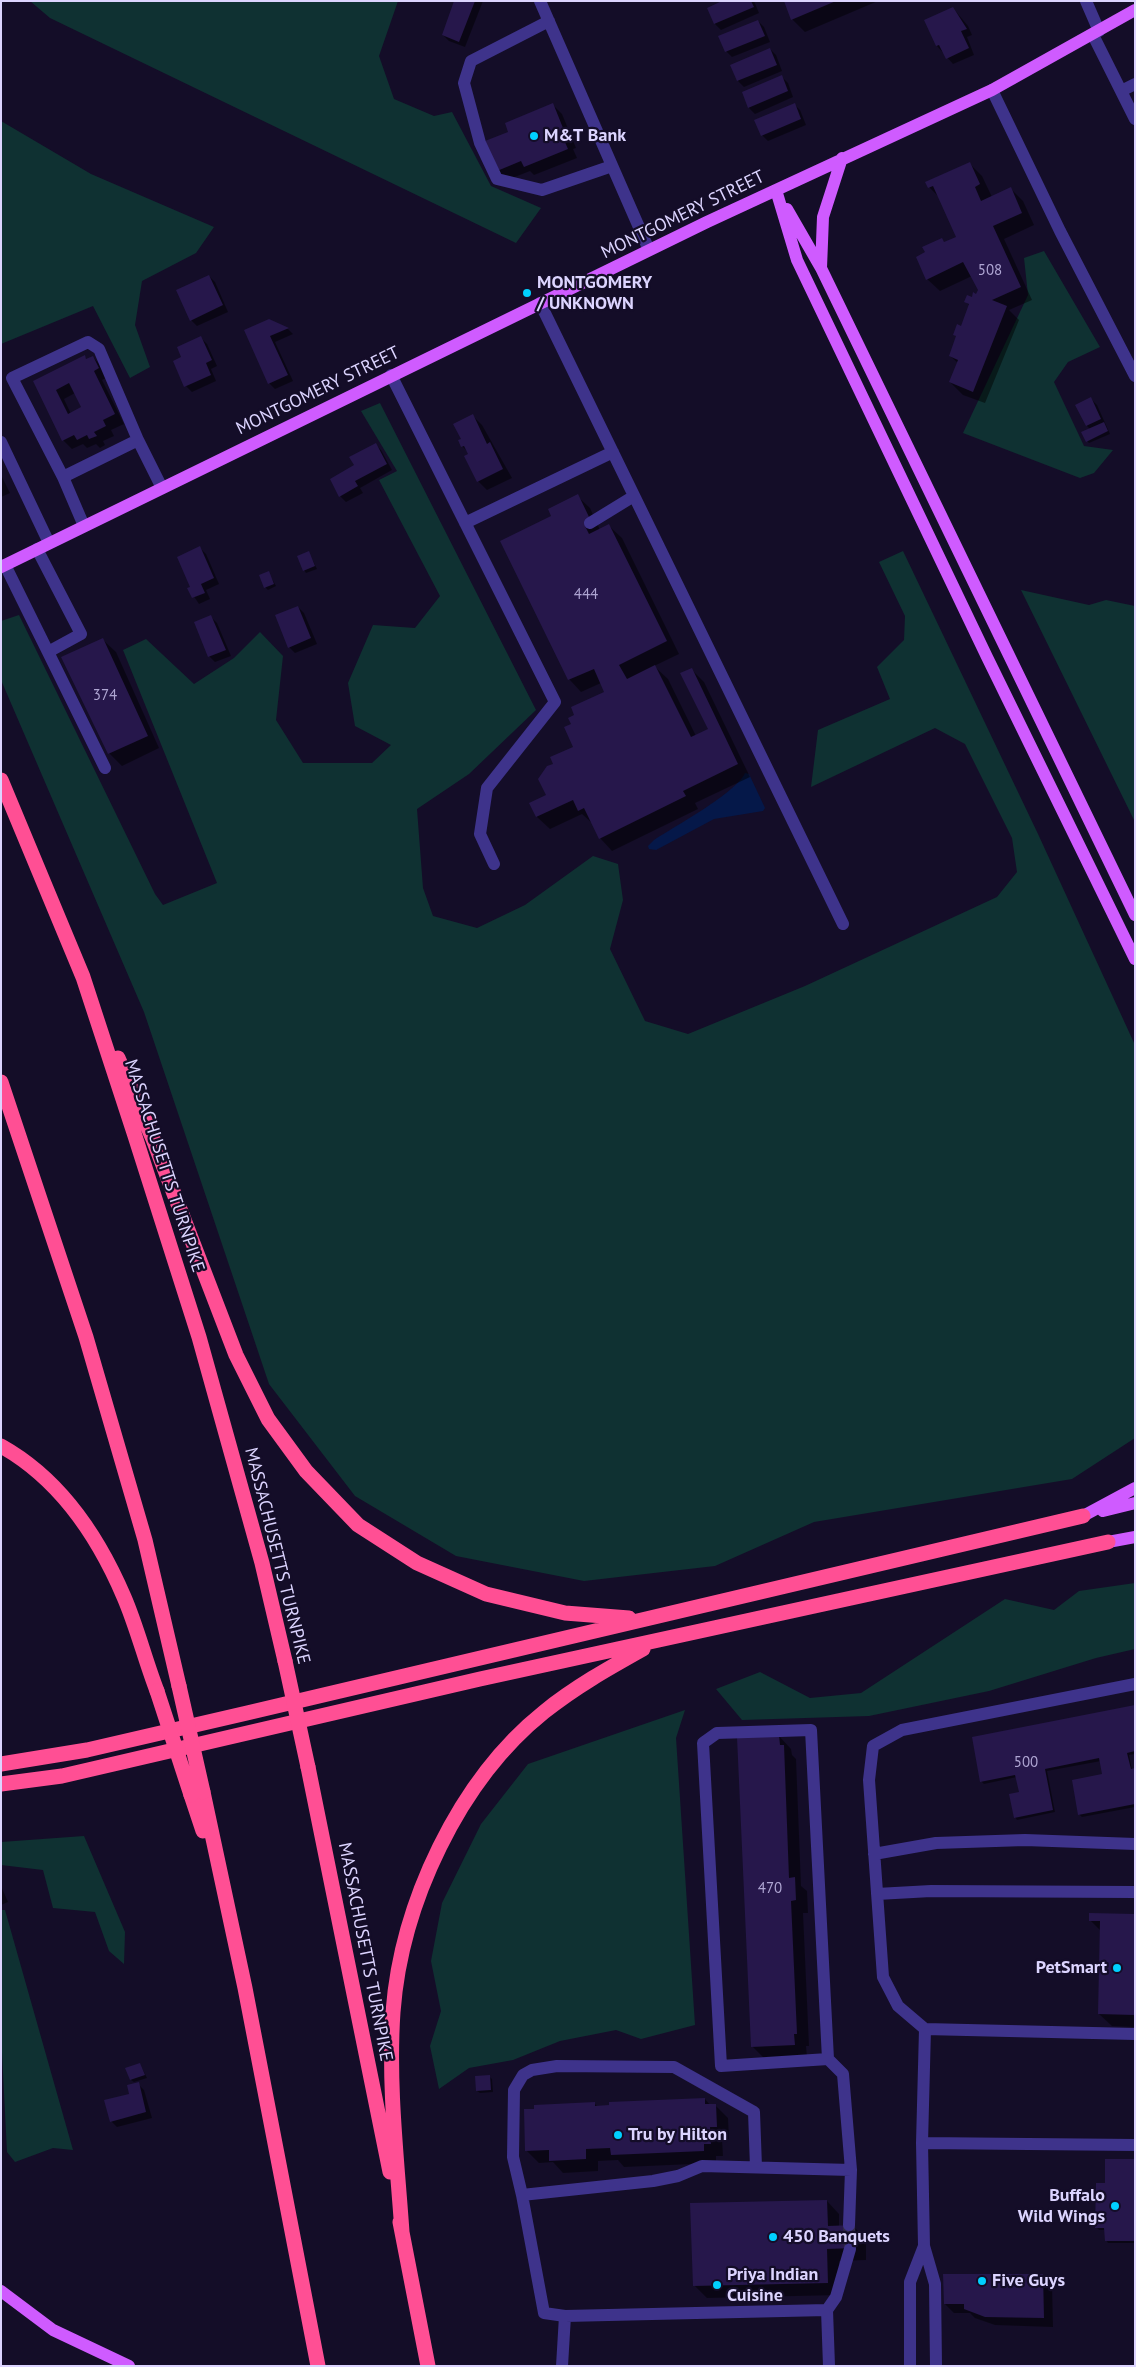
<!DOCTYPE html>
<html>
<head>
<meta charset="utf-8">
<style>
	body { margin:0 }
	#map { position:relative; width:1136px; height:2367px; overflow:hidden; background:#140d28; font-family:"PT Sans",sans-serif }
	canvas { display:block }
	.frame { position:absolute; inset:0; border:2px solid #dcd4ff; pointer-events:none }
</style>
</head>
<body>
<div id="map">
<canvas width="1136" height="2367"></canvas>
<div class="frame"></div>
</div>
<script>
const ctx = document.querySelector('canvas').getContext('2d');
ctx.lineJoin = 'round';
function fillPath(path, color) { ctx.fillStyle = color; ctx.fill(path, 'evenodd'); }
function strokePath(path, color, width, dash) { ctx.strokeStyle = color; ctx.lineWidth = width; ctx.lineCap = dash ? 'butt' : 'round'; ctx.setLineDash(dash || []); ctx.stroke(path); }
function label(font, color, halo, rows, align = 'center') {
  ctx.font = font + ' "PT Sans",sans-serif'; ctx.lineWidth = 4.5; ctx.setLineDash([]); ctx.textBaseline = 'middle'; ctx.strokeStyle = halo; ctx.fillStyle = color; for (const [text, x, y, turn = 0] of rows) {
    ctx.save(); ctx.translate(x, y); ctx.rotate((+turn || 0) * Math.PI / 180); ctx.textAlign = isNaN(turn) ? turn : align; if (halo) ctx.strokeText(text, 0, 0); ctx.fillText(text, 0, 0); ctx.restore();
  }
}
const green = new Path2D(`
	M 30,1 L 398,1 L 379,56 L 394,99 L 434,116 L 452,112 L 491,186 L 541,208 L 516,243 L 50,18 Z
	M 1,121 L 91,174 L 214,227 L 196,253 L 142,281 L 135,325 L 150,367 L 130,378 L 93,306 L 1,344 Z
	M 1044,251 L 1100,347 L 1068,362 L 1054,382 L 1084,446 L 1113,450 L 1094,473 L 1080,478 L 963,433 L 1028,295 L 1024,258 Z
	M 380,403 L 536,710 L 469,774 L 417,809 L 423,888 L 433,916 L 477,928 L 525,905 L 593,856 L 618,864 L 623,900 L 610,949 L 645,1021 L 688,1034 L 805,986 L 997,897 L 1017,872 L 1012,838 L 965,744 L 935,728 L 811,787 L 818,730 L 890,699 L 877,667 L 904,640 L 905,616 L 879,562 L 903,551 L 1038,834 L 1135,1045 L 1135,1438 L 1072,1479 L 814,1522 L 715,1566 L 584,1581 L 456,1556 L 355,1496 L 269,1384 L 144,1012 L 1,680 L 1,621 L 19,615 L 155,894 L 163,905 L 217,883 L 123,650 L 146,639 L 194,684 L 234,658 L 260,632 L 283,656 L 276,720 L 303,763 L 372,763 L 391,745 L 355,726 L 348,683 L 373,625 L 415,628 L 440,596 L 379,480 L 397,471 L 361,411 Z
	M 1021,590 L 1089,605 L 1106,600 L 1135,606 L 1135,822 Z
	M 1135,1583 L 1135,1649 L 1096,1658 L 989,1691 L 869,1716 L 742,1720 L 716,1689 L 760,1672 L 810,1698 L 861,1693 L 1005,1599 L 1054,1610 L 1079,1591 Z
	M 685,1710 L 676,1738 L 695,2025 L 641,2039 L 616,2030 L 560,2041 L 513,2060 L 469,2068 L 439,2089 L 430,2046 L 441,2011 L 431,1961 L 442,1903 L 481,1824 L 528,1764 Z
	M 84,1836 L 125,1932 L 124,1964 L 109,1951 L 95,1912 L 53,1908 L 43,1870 L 1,1865 L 1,1842 Z
	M 1,1910 L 5,1910 L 73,2150 L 53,2148 L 15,2162 L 7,2152 L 1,2033 Z`);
const water = new Path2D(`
	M 745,773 L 749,774 L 765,808 L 763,811 L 714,819 L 656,850 L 649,849 L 648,846 L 654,840 C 674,827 736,793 745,773 Z`);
const shadow = new Path2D(`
	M 456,1 L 483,1 L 465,47 L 449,41 L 443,35 Z
	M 726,1 L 754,1 L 759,13 L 721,30 L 715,24 L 708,9 Z
	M 785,1 L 878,1 L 805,32 L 792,19 Z
	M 953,8 L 968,26 L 972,35 L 967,37 L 974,55 L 953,64 L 937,46 Z
	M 758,21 L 764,27 L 770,42 L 732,57 L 726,51 Z
	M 770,49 L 776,55 L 782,71 L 744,87 L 738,81 L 732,65 Z
	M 782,77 L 788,83 L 793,97 L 755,114 L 749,108 L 743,93 Z
	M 794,104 L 800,110 L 806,125 L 768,141 L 762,135 Z
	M 553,105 L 562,114 L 576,148 L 573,149 L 577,158 L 534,175 L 530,171 L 507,180 L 498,171 L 510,133 Z
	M 969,163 L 982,176 L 992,197 L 1011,189 L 1023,201 L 1034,225 L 1004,239 L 1032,300 L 1009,310 L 1019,320 L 985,403 L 963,395 L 950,382 L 958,363 L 950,356 L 957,337 L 954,334 L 962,327 L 970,306 L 966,302 L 977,295 L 979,290 L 972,276 L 940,291 L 927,279 L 926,253 L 942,240 L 945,243 L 958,237 L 940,198 L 929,187 Z
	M 209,276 L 215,282 L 228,312 L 197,326 L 191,320 Z
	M 269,320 L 288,329 L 293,334 L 275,342 L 293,381 L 275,389 L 269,383 Z
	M 201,338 L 207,344 L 217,366 L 211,369 L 216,381 L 192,392 L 186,386 L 183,357 Z
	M 85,357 L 87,360 L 93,357 L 102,367 L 108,377 L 102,380 L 124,424 L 111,430 L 114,436 L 103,441 L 105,445 L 100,448 L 96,444 L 87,448 L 83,444 L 72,449 L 63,440 L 34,381 ZM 75,393 L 82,408 L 71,414 L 64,399 Z
	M 1091,399 L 1097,405 L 1110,434 L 1089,443 L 1087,441 L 1090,429 L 1087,426 Z
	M 473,416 L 482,425 L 512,478 L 487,490 L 478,481 L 470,454 L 462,446 L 463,440 Z
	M 375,444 L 381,450 L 392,470 L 360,488 L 363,493 L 346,502 L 340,496 L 356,466 Z
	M 1,475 L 10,493 L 1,497 Z
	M 577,496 L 590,508 L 600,530 L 609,526 L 622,538 L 679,654 L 654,666 L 668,679 L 696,736 L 709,730 L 691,669 L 704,682 L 750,777 L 695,803 L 698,809 L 612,851 L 600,838 L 592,823 L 582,814 L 550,829 L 537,817 L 531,804 L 547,796 L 575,747 L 572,725 L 606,693 L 601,683 L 581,692 L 569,679 L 553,517 Z
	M 200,548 L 206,554 L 219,584 L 206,590 L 210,599 L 199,604 L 189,589 L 192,588 Z
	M 309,553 L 317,569 L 306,573 L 304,570 Z
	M 268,572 L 276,586 L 268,590 L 265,587 Z
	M 298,607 L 304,613 L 317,644 L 295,653 L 289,647 Z
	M 211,617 L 217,623 L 231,656 L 215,662 L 209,656 Z
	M 103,640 L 116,652 L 159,748 L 122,766 L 109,753 Z
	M 1135,1706 L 1135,1754 L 1129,1755 L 1132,1770 L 1135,1769 L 1135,1807 L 1082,1817 L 1079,1814 L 1104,1775 L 1101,1761 L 1047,1771 L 1055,1812 L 1017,1820 L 1015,1817 L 1020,1793 L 1017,1777 L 984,1784 L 981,1781 Z
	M 779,1736 L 791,1749 L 792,1755 L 796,1759 L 801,1886 L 807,1891 L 808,1913 L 803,1913 L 809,2046 L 806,2046 L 807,2057 L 765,2059 L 752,2046 Z
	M 1,1886 L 8,1902 L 1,1905 Z
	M 1135,1915 L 1135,2027 L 1112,2026 L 1099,2014 L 1101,1931 L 1090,1920 Z
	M 140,2064 L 147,2078 L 134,2082 L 131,2080 Z
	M 489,2076 L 492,2079 L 493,2092 L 480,2093 L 477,2091 Z
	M 138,2084 L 144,2090 L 152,2118 L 117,2127 L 111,2121 Z
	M 705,2099 L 711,2106 L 715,2105 L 728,2118 L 729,2139 L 722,2139 L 723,2156 L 716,2156 L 716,2163 L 624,2167 L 618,2160 L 598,2161 L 598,2171 L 563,2173 L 553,2162 L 539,2163 L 526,2150 L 595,2104 L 598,2107 Z
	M 1135,2160 L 1135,2243 L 1108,2243 L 1106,2240 L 1106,2230 L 1099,2230 L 1097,2228 L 1106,2184 Z
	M 827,2201 L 839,2214 L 839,2227 L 853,2226 L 866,2239 L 866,2260 L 839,2261 L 840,2295 L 707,2298 L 694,2285 Z
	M 1042,2275 L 1052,2285 L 1053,2327 L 995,2325 L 975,2318 L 970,2313 L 954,2313 L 945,2304 Z`);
const building = new Path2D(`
	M 454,1 L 475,1 L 459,42 L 442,35 Z
	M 722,1 L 751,1 L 754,7 L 714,24 L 707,8 Z
	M 784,1 L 836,1 L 791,20 Z
	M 953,7 L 967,29 L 961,31 L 969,48 L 946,59 L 939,45 L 936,46 L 924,20 Z
	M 758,20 L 765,36 L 725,52 L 718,36 Z
	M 770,48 L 777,65 L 737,81 L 730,65 Z
	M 782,75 L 788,91 L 748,108 L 742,92 Z
	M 553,103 L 567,138 L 564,140 L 568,149 L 524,167 L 521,161 L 497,171 L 485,141 L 508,132 L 505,123 Z
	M 795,103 L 801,119 L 761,136 L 754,120 Z
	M 970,162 L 980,184 L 975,187 L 981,201 L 1011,187 L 1022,213 L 993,226 L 1021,287 L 992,300 L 1007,306 L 973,392 L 949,382 L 958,360 L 949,356 L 956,336 L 953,335 L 957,324 L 961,326 L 969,304 L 964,302 L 967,295 L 972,297 L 973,292 L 976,294 L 978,290 L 963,262 L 926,280 L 916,257 L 925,252 L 922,247 L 942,238 L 944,242 L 956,237 L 933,186 L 928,188 L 925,182 Z
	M 209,275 L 223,305 L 190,321 L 176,290 Z
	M 269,319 L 289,328 L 270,336 L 288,375 L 268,384 L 244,330 Z
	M 201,336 L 212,360 L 206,363 L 211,375 L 184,387 L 173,361 L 181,357 L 177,347 Z
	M 85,355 L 86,359 L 93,356 L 99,368 L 94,371 L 115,414 L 103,420 L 106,426 L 94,432 L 97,436 L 89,439 L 87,435 L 77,440 L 74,435 L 62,441 L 33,381 ZM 69,383 L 81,407 L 68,414 L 56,390 Z
	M 1091,397 L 1101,419 L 1086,426 L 1075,405 Z
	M 473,414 L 487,444 L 490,442 L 503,469 L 477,482 L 464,456 L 468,454 L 464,446 L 461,447 L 458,440 L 461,439 L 453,424 Z
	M 1104,422 L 1108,431 L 1086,442 L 1081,432 Z
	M 376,443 L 387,464 L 355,481 L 358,486 L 339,497 L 330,479 L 354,465 L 349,457 Z
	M 578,494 L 590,519 L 585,526 L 589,534 L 609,524 L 667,641 L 619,665 L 627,679 L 655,665 L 691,737 L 708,729 L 680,673 L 692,668 L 738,764 L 683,791 L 686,796 L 599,839 L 584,808 L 578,811 L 573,800 L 536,817 L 529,803 L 546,795 L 538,779 L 547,766 L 553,764 L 550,757 L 573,747 L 564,727 L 571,724 L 568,718 L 574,715 L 571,707 L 604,692 L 594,669 L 568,680 L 500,541 L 551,516 L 548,509 Z
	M 200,546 L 214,578 L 201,584 L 205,593 L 192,598 L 187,588 L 190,587 L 177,557 Z
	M 309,551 L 315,566 L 303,571 L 297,556 Z
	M 269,571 L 274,584 L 264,588 L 259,575 Z
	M 298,606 L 311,638 L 288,648 L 275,615 Z
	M 211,615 L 226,650 L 208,657 L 194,622 Z
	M 103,638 L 148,736 L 108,754 L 61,657 Z
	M 1135,1705 L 1135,1751 L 1127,1753 L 1131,1769 L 1135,1768 L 1135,1804 L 1078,1815 L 1072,1780 L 1102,1774 L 1099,1758 L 1045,1769 L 1053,1810 L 1014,1818 L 1009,1794 L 1019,1792 L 1015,1775 L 980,1782 L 972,1737 Z
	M 779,1735 L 780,1745 L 784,1745 L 789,1878 L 795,1877 L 796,1900 L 791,1901 L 797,2034 L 794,2034 L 795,2045 L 751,2047 L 737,1737 Z
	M 1089,1913 L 1135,1914 L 1135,2015 L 1098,2014 L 1100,1921 L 1089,1921 Z
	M 140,2063 L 145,2075 L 130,2080 L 125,2068 Z
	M 490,2075 L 491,2090 L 476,2091 L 475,2076 Z
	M 139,2082 L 146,2112 L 110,2122 L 104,2100 L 129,2094 L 127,2085 Z
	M 705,2098 L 705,2104 L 716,2104 L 717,2127 L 710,2127 L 711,2144 L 704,2144 L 704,2151 L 611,2155 L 610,2148 L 586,2149 L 586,2159 L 549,2161 L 549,2150 L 525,2151 L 524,2109 L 534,2109 L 534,2105 L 595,2102 L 595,2106 L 609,2105 L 609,2102 Z
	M 1105,2159 L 1135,2159 L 1135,2241 L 1105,2241 L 1104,2228 L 1095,2228 L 1096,2183 L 1105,2183 Z
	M 827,2200 L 828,2226 L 854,2225 L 854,2248 L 827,2249 L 828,2283 L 693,2286 L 690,2203 Z
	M 943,2274 L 1043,2274 L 1044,2318 L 985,2317 L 964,2309 L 964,2304 L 944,2304 Z`);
const minorTunnel = new Path2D(`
	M 849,2225 L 850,2249`);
const minor = new Path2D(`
	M 540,1 L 649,250
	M 1086,1 L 1099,31
	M 549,21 L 471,61 L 464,83 L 480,143 L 497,179 L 542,190 L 612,166
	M 1093,35 L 1135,119
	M 992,90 L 1060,231 L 1135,376
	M 1121,91 L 1135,84
	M 540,303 L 843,924
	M 391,375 L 555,702 L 487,788 L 480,834 L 494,864
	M 1,442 L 49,543
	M 63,477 L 138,440
	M 465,523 L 613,452
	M 590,523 L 634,496
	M 84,526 L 63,477 L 12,378 L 88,342 L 99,349 L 138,440 L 162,488
	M 37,549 L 81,634 L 48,652 L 105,768
	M 5,565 L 48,652
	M 874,1854 L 936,1843 L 1025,1840 L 1135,1844
	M 877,1894 L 931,1891 L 1135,1892
	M 925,2029 L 1135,2034
	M 828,2059 L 811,1730 L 717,1733 L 703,1743 L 721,2066 L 828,2059 L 843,2074 L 851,2170
	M 922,2143 L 1135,2145
	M 522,2195 L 513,2157 L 514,2090 L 523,2075 L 532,2070 L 557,2066 L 674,2067 L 754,2112 L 756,2167
	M 827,2310 L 836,2297 L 850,2249
	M 565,2316 L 544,2313 L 522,2195 L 653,2181 L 678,2176 L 702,2166 L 851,2170 L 849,2225
	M 562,2366 L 565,2316 L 827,2310 L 829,2366
	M 910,2366 L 910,2282 L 924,2246
	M 936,2366 L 935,2284 L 924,2246 L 922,2143 L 925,2029 L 898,2006 L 883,1977 L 869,1780 L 873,1746 L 902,1730 L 1135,1684`);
const major = new Path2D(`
	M 776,190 L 797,260 L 987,657 L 1135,959
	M 787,209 L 821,268 L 1135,915
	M 821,268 L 823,217 L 842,158
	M 1,567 L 707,222 L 992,90 L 1135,10
	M 1103,1511 L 1135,1503
	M 1083,1516 L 1135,1488
	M 1108,1542 L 1135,1537
	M 1,2291 L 53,2330 L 129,2366`);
const highway = new Path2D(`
	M 1,780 L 83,977 L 135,1136 L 199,1337 L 262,1563 L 285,1661
	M 118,1058 L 153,1139 L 236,1355 L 268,1419 L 306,1471 L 358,1525 L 417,1563 L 486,1594 L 565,1613 L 629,1618
	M 1,1082 L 86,1337 L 145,1540 L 179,1686
	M 1,1446 C 60,1479 98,1536 124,1597 C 137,1627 145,1660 157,1691
	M 1,1764 L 87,1750 L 247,1713 L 1083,1516
	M 308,1767 L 390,2172
	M 1,1784 L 62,1776 L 480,1679 L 1108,1542
	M 203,1792 L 245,1988 L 318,2366
	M 191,1795 L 203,1831
	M 400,2222 L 428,2366
	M 402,2232 C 397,2159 388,2085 393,2012 C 401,1904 459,1780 544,1712 C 575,1687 609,1668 643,1649`);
const highwayBridge = new Path2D(`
	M 285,1661 L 308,1767
	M 179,1686 L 203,1792
	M 157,1691 L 191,1795`);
const markers = [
	[534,136,5,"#00d0ff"],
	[527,293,5,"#00d0ff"],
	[1117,1968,5,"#00d0ff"],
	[618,2135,5,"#00d0ff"],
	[1115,2206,5,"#00d0ff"],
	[773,2237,5,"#00d0ff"],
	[982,2281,5,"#00d0ff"],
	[717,2285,5,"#00d0ff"]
];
const numberNames = [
	["508",990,271],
	["444",586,595],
	["374",105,696],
	["500",1026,1763],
	["470",770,1889]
];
const poiNames = [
	["M&T Bank",544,136],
	["MONTGOMERY",537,283],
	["/ UNKNOWN",537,304],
	["PetSmart",1107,1968,"right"],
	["Tru by Hilton",628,2135],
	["Buffalo",1105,2196,"right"],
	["Wild Wings",1105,2217,"right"],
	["450 Banquets",783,2237],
	["Priya Indian",727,2275],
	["Cuisine",727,2296],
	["Five Guys",992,2281]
];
const streetNames = [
	["MONTGOMERY STREET",683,215,-26],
	["MONTGOMERY STREET",318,391,-26],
	["MASSACHUSETTS TURNPIKE",164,1166,72],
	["MASSACHUSETTS TURNPIKE",277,1556,76],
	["MASSACHUSETTS TURNPIKE",365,1952,79]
];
fillPath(green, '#0f3132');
fillPath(water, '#051849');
fillPath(shadow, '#0007');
fillPath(building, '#26174b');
strokePath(minorTunnel, '#322b48', 12, [12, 6]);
strokePath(minor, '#3e338b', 12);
strokePath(major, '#cf5bff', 12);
strokePath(highway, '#ff4f94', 15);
strokePath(highwayBridge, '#ff4f94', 15);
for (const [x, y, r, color] of markers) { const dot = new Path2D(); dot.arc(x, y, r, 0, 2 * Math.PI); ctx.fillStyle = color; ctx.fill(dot); strokePath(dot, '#140d28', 2); }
label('15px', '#aea5d2', null, numberNames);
label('bold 18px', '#dcd4ff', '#140d28', poiNames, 'left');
label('18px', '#dcd4ff', '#140d28', streetNames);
</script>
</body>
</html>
